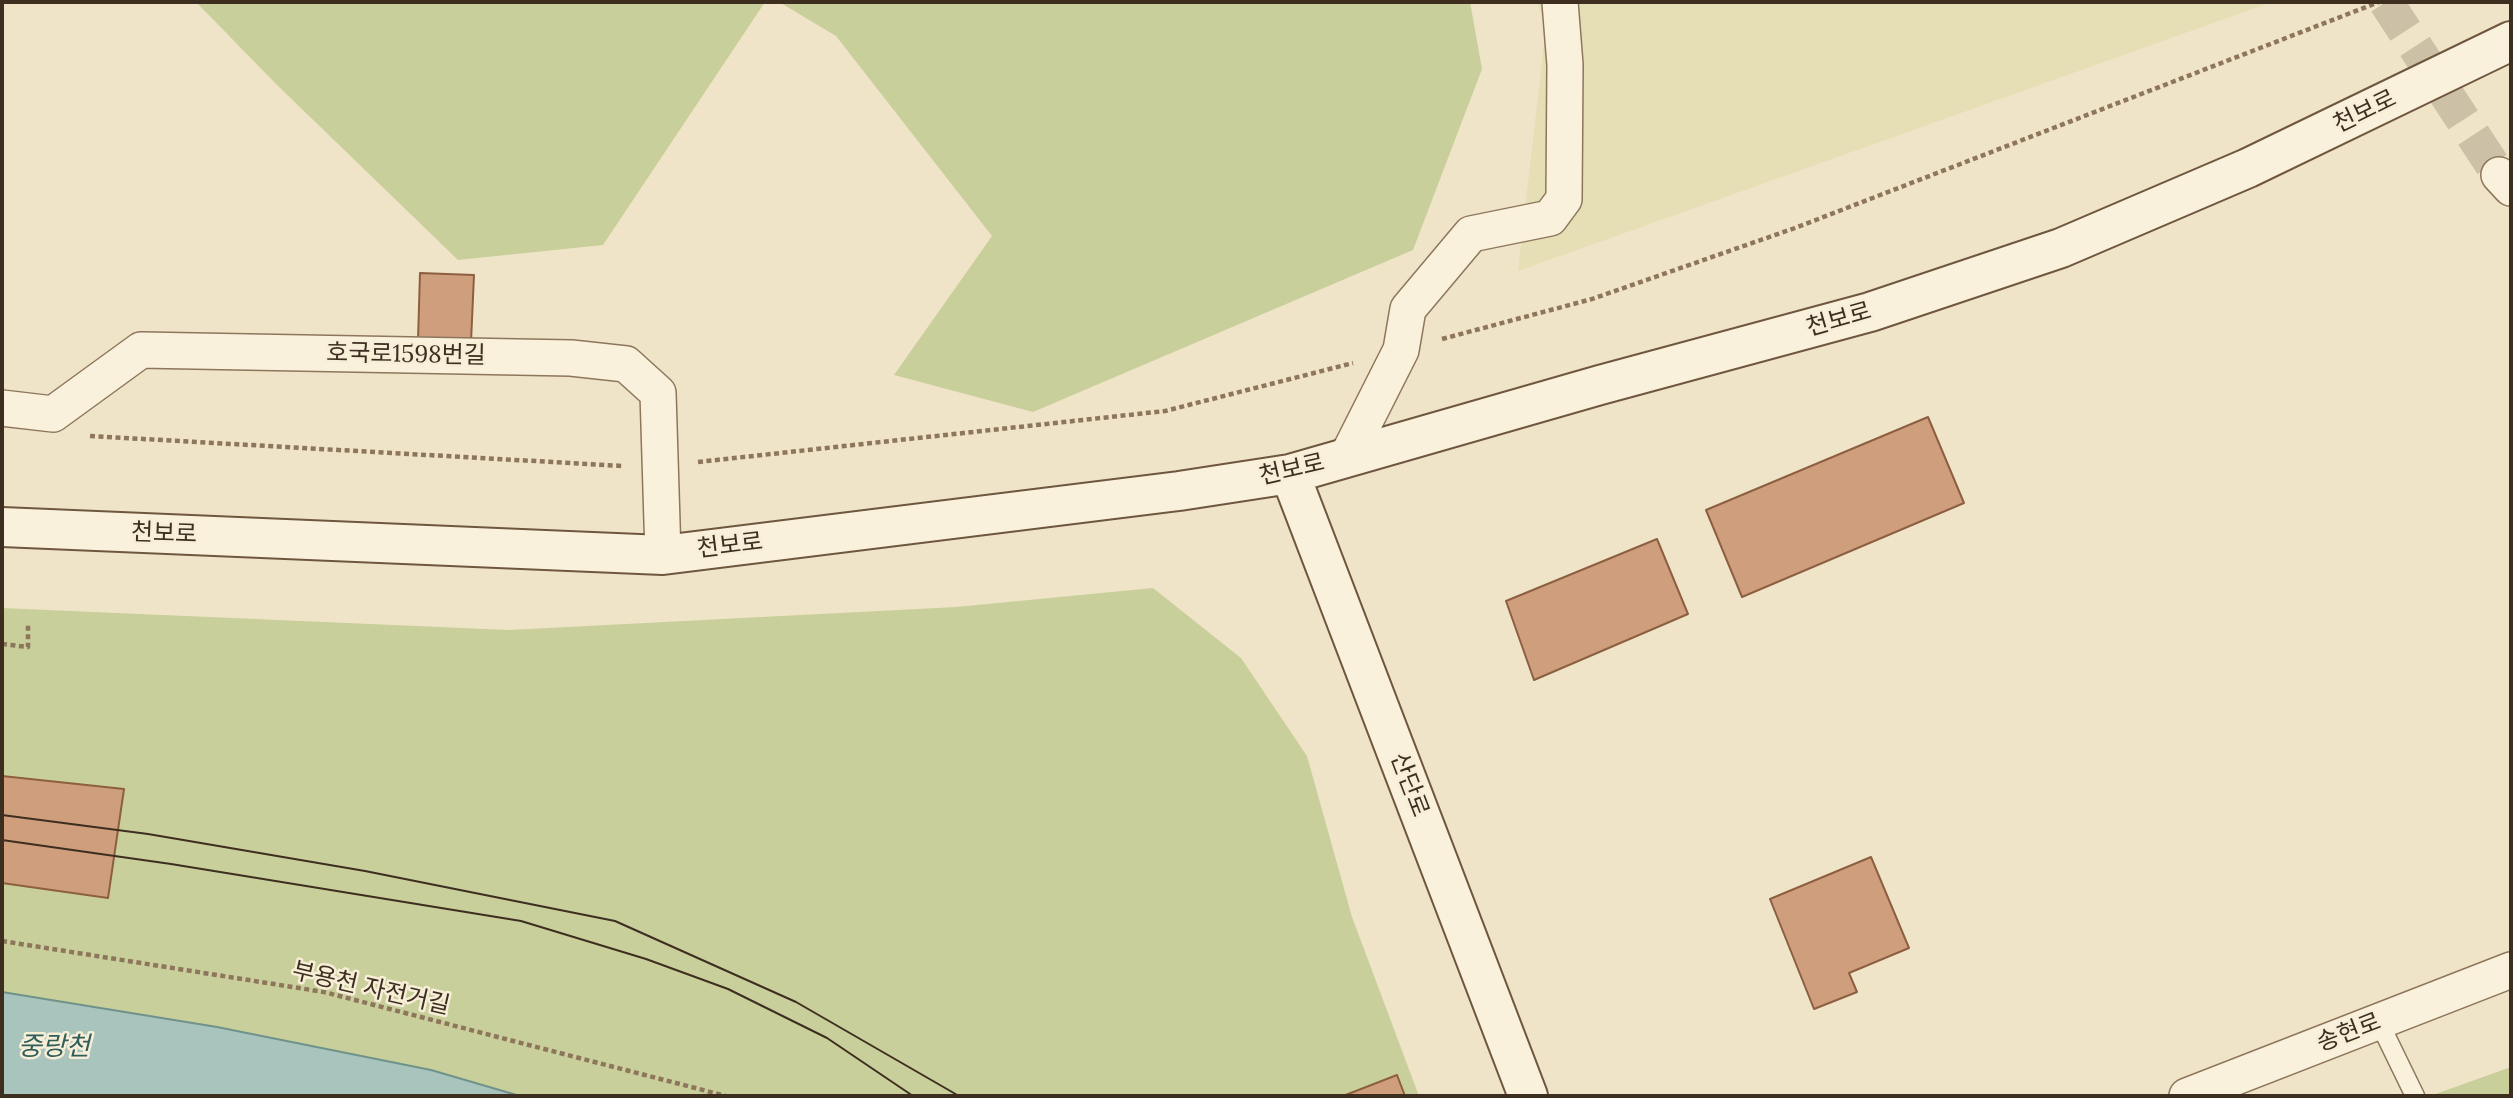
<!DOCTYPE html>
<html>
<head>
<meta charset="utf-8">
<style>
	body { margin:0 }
	#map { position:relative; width:2513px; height:1098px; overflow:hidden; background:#f0e4c8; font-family:Lora,serif }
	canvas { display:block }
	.frame { position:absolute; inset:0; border:4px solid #3d2e20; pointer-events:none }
</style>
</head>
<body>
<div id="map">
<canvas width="2513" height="1098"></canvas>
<div class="frame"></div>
</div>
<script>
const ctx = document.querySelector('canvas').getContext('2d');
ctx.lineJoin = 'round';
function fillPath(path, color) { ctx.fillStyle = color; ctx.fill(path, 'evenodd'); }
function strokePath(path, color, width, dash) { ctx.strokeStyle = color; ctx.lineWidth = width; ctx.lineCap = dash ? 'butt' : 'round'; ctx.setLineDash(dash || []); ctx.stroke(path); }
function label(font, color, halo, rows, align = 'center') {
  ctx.font = font + ' Lora,"Noto Sans KR",serif'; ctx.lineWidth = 5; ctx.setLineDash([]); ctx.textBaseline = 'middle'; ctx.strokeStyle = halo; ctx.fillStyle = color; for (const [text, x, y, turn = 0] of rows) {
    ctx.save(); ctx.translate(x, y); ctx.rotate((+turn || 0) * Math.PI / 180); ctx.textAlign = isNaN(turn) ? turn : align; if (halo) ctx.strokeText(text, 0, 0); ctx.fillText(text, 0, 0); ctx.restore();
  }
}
const farmland = new Path2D(`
	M 1537,2 L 2272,2 L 1518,271 L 1546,26 Z`);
const green = new Path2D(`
	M 196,2 L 765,2 L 603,245 L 458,260 L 276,84 Z
	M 779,2 L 1470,2 L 1482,69 L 1413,250 L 1033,412 L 894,375 L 992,236 L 836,36 Z
	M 1153,588 L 1241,658 L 1307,756 L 1352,917 L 1419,1096 L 2,1096 L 2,608 L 509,630 L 956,607 Z
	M 2511,1067 L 2511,1096 L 2430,1096 Z`);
const water = new Path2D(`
	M 2,992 L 217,1027 L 431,1070 L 520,1096 L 2,1096 Z`);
const building = new Path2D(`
	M 420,273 L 474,275 L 471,342 L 418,340 Z
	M 1928,417 L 1964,503 L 1742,597 L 1706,510 Z
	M 1657,539 L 1688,614 L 1534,680 L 1506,601 Z
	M 2,776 L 124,789 L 108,898 L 2,883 Z
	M 1871,857 L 1909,948 L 1849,973 L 1857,992 L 1814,1009 L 1770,899 Z
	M 1397,1075 L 1405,1096 L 1343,1096 Z`);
const minorTunnel = new Path2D(`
	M 2386,2 L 2499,175`);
const path = new Path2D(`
	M 1442,339 L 1592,299 L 1795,228 L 2379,2
	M 90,436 L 623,466
	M 698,462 L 1165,411 L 1353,363
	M 2,644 L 28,647 L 28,624
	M 2,941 L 324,992 L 726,1096`);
const service = new Path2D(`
	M 2379,1022 L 2415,1096`);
const minor = new Path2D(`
	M 2499,175 L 2511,188
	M 2,408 L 53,414 L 141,350 L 571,358 L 626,364 L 658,393 L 663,555
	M 1347,457 L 1401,350 L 1408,309 L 1471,234 L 1550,218 L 1564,199 L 1565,65 L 1560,2
	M 2187,1096 L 2511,970`);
const secondary = new Path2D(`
	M 1290,474 L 1528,1096
	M 2,527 L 663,555 L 1179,491 L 1290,474 L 1600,385 L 1870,312 L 2061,248 L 2248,168 L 2511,41`);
const tram = new Path2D(`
	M 2,815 L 148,834 L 365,871 L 615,921 L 796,1002 L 959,1096
	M 2,840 L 171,864 L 521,921 L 646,959 L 728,989 L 827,1038 L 913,1096`);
const streetNames = [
	["천보로",2365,112,-26],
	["천보로",1839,320,-16],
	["호국로1598번길",406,355,1],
	["천보로",1292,470,-13],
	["천보로",164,534,2],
	["천보로",730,546,-7],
	["산단로",1409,785,69],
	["부용천 자전거길",371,989,13],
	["송현로",2349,1033,-21]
];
const waterNames = [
	["중랑천",54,1048]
];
fillPath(farmland, '#e6deb5');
fillPath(green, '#c9cf9b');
fillPath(water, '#a9c4bc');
strokePath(water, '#6f938a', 2);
fillPath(building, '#cf9f7d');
strokePath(building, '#8d5f41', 2);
strokePath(minorTunnel, '#ccc0a6', 35, [35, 18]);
strokePath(service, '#8d765c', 21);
strokePath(minor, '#8d765c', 38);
strokePath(secondary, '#6f573f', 42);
strokePath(path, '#8d765c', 4.5, [5, 3.5]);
strokePath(service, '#faf1dc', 18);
strokePath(minor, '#faf1dc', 35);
strokePath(secondary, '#faf1dc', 38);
strokePath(tram, '#3d2e20', 2);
label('24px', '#3d2e20', '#f7eed8', streetNames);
label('italic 26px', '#2f5d5a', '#f7eed8', waterNames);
</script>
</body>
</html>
